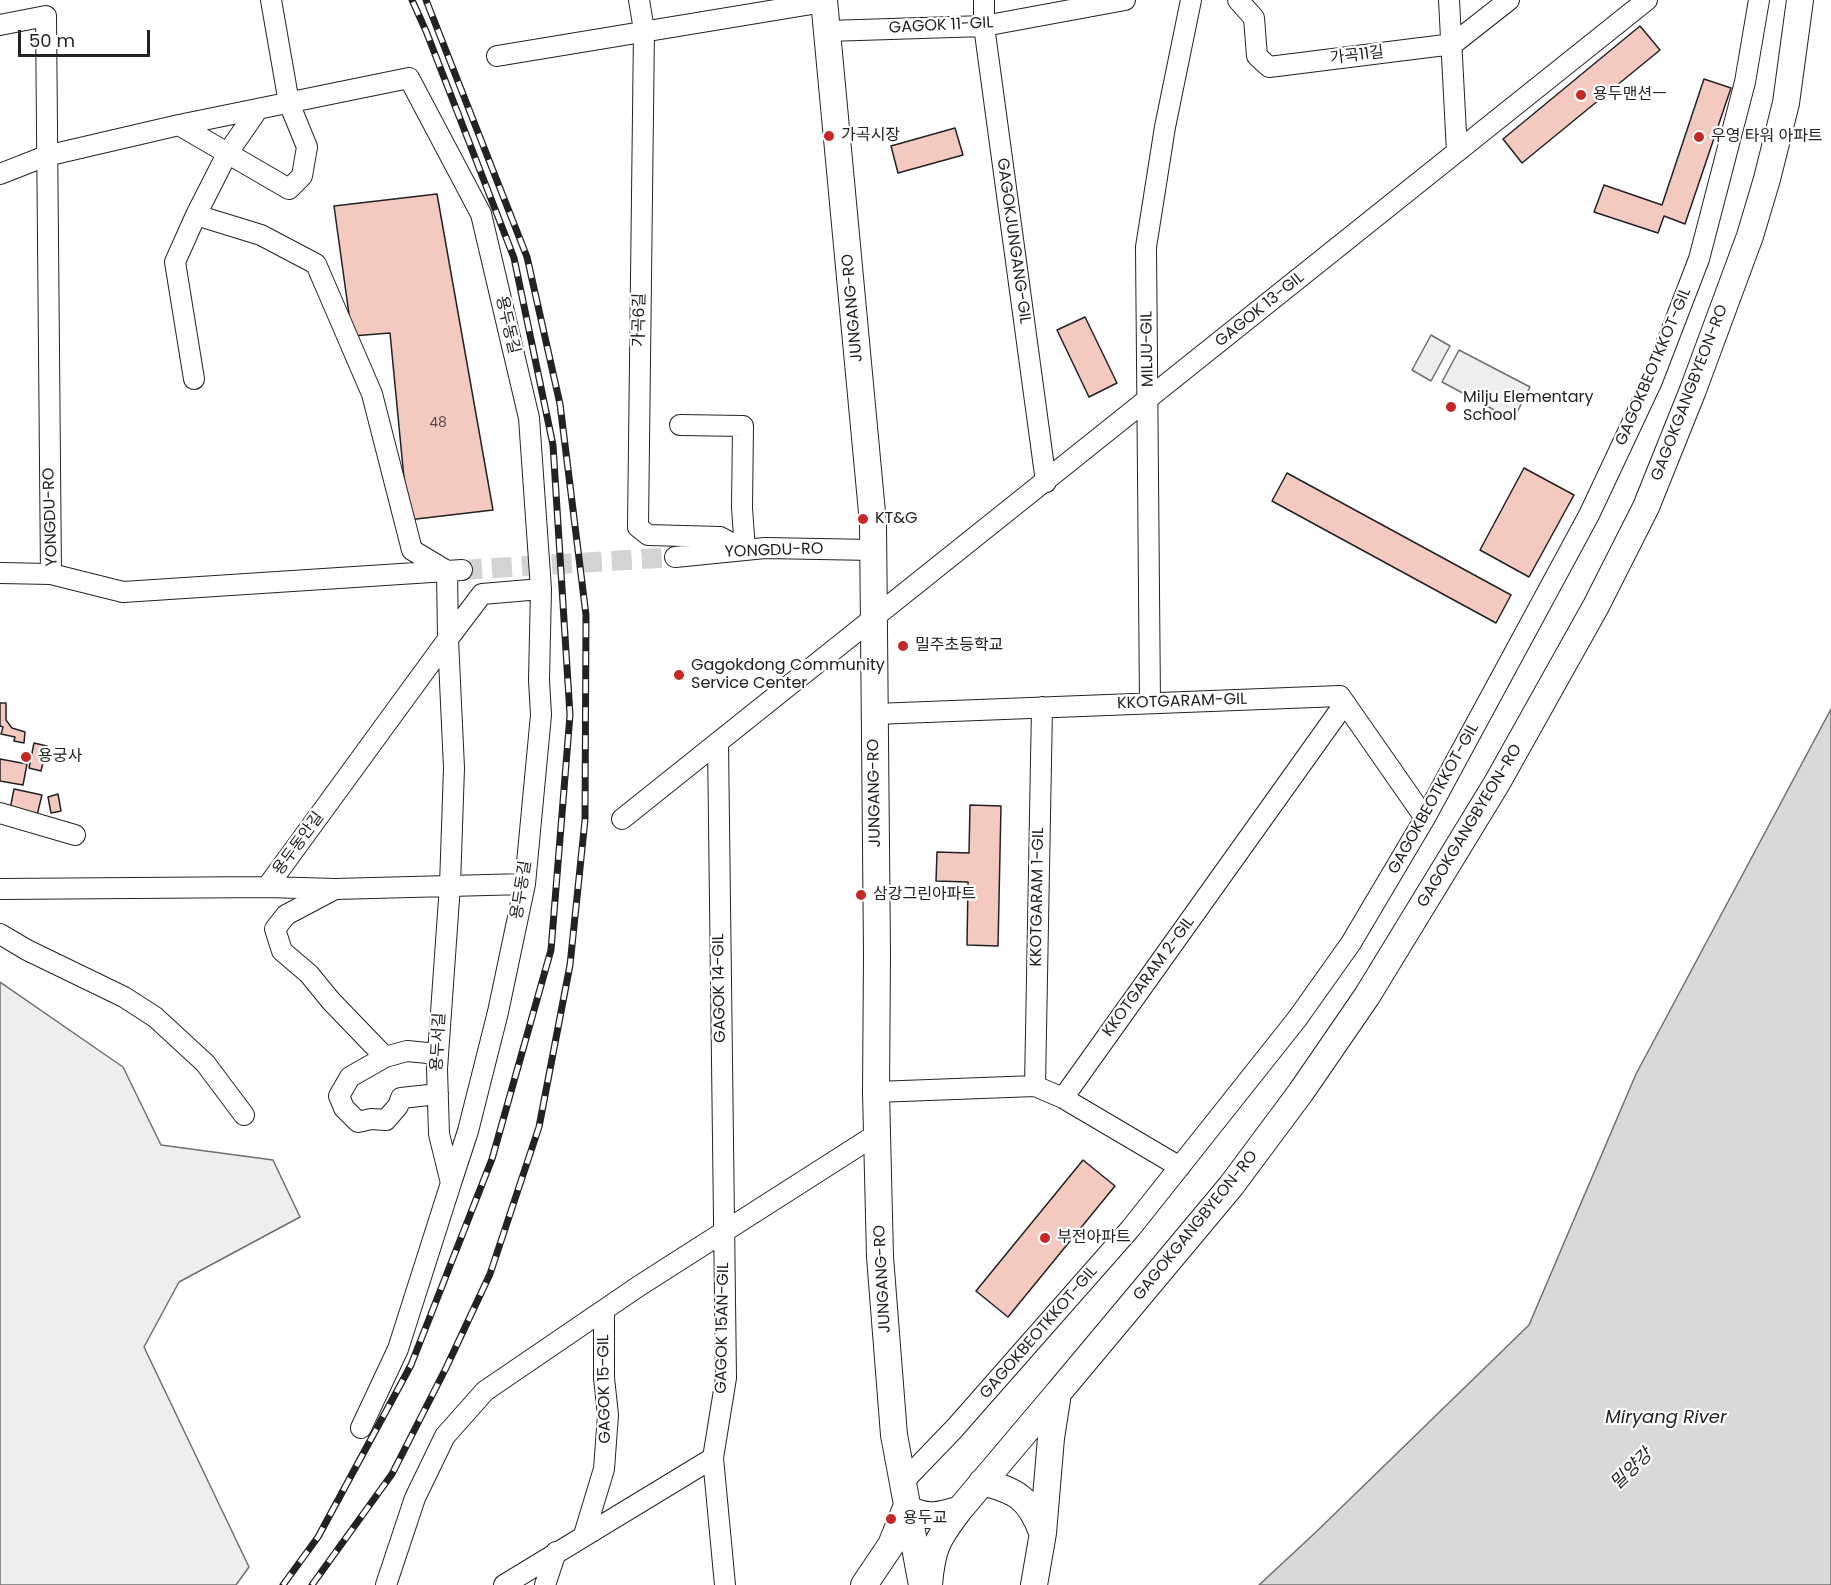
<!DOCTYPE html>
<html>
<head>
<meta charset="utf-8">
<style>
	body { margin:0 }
	#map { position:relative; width:1831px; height:1585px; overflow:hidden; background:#fff; font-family:Poppins,sans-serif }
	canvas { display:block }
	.scale { position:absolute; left:18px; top:30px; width:132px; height:27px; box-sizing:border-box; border:3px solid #222; border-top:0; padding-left:8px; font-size:18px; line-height:21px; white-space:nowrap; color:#222; -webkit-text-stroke:4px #fff; paint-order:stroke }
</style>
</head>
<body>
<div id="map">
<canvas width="1831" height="1585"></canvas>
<div class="scale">50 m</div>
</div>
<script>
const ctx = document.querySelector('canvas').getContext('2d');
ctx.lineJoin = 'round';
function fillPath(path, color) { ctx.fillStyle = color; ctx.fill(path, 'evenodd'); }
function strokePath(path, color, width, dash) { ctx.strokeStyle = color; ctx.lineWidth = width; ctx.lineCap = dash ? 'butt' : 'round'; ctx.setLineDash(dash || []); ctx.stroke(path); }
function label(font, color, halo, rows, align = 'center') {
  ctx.font = font + ' Poppins,"Noto Sans KR",sans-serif'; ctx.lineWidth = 4.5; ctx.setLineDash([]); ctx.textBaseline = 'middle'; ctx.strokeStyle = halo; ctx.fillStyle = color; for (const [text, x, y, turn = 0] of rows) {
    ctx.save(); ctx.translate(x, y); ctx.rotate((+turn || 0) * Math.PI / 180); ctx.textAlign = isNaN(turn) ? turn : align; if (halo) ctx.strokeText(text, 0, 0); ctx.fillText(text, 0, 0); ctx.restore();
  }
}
const green = new Path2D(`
	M 1431,335 L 1450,346 L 1431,381 L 1412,370 Z
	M 1459,350 L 1530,387 L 1513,420 L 1442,382 Z
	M 0,982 L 123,1067 L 161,1145 L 273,1160 L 300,1217 L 179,1282 L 144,1347 L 249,1567 L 236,1585 L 0,1585 Z`);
const water = new Path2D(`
	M 1831,709 L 1831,1585 L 1259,1585 L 1316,1532 L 1529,1325 L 1636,1074 Z`);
const building = new Path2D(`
	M 1640,26 L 1660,50 L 1522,163 L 1503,139 Z
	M 1704,79 L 1731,88 L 1685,224 L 1664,216 L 1658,233 L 1594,212 L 1604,185 L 1662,205 Z
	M 955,128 L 963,155 L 898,173 L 891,146 Z
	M 437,194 L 493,510 L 408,520 L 390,333 L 352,336 L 334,206 Z
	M 1085,317 L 1117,383 L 1089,397 L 1057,330 Z
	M 1524,468 L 1574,495 L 1529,577 L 1480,550 Z
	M 1287,473 L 1511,595 L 1496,623 L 1272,501 Z
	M 0,703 L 6,703 L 6,720 L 12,728 L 25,732 L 24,743 L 14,741 L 15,737 L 1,734 L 3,727 L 0,726 Z
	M 34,743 L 47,746 L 41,771 L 29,768 Z
	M 0,759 L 27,764 L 23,785 L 0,781 Z
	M 14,789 L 42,795 L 37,815 L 10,809 Z
	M 58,794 L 61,811 L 51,813 L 48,797 Z
	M 970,805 L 1001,806 L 998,946 L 967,945 L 968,882 L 936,881 L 937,852 L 969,853 Z
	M 1083,1160 L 1115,1186 L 1008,1317 L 976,1291 Z`);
const minorTunnel = new Path2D(`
	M 462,570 L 675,557`);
const minor = new Path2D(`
	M 639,0 L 644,30 L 638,527 L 648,535 L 720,537 L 745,550
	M 984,0 L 984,26 L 1046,482
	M 1238,0 L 1254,18 L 1257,56 L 1269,67 L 1453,44 L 1509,0
	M 1449,0 L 1457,152
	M 0,25 L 46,16 L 51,574 L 123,592 L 462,570
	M 828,31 L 984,26 L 1125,0
	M 497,56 L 824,2
	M 179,125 L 289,189 L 302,176 L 307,147 L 289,103 L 271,0
	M 0,174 L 46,156 L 179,125 L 409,78 L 481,214 L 529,418 L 541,589 L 539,680 L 541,715 L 525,884 L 498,1012 L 468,1131 L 451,1183
	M 194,379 L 175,262 L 196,215
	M 680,425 L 743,426 L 742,508 L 745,550
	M 675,557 L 765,548 L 873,550
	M 0,573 L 51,574
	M 1150,703 L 1146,247 L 1165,127 L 1191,0
	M 875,714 L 1340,696 L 1425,818
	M 718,743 L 726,1378 L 713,1458 L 725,1585
	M 0,813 L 75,835
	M 622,819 L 1647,0
	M 267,887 L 335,889 L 525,884
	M 0,889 L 267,887 L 448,639 L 447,571 L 412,550 L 372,394 L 316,264 L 261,235 L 196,215 L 227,154 L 258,109
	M 335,889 L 286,915 L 275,929 L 282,951 L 309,974 L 331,1001 L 385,1057 L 407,1051 L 438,1054
	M 0,934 L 27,950 L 124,997 L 155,1017 L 205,1063 L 244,1115
	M 385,1057 L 350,1077 L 339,1096 L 344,1108 L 358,1122 L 371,1119 L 386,1120 L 398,1106 L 401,1098 L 438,1094
	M 1035,1086 L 1042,707
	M 876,1092 L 1035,1086 L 1063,1098 L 1180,1167
	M 1063,1098 L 1345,703
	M 361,1428 L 398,1349 L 451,1183 L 439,1134 L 437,1069 L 450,885 L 454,768 L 448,639 L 482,594 L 541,589
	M 902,1483 L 954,1429 L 1131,1228 L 1297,1019 L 1351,943 L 1425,818 L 1589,515 L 1652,381 L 1699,259 L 1745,82 L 1759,0
	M 584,1535 L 604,1469 L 608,1415 L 604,1378 L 604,1312
	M 386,1585 L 415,1498 L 445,1436 L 485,1391 L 639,1286 L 877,1134
	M 504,1585 L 713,1458
	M 545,1585 L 556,1552`);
const major = new Path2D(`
	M 824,0 L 873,523 L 877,954 L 876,1092 L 880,1257 L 894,1435 L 922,1585
	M 982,1482 C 1017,1491 1029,1498 1042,1532
	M 960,1509 L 1058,1393
	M 864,1585 L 891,1545 L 906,1508 C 927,1519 939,1516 960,1509 C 938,1538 932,1547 929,1585
	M 1034,1585 L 1043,1533 L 1051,1438 L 1058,1393 L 1231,1186 L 1301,1092 L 1367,996 L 1497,783 L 1596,606 L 1646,507 L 1693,390 L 1750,236 L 1767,179 L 1786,103 L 1800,0`);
const rail = new Path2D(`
	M 283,1585 L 318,1537 L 411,1365 L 492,1159 L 551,950 L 570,715 L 553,445 L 514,258 L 426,31 L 412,0
	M 312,1585 L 392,1474 L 446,1368 L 490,1274 L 539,1127 L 570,965 L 585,820 L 586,615 L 560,404 L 527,257 L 426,0`);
const markers = [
	[1581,95,6,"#c62828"],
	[829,136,6,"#c62828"],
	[1699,137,6,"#c62828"],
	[1451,407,6,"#c62828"],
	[863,519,6,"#c62828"],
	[903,646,6,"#c62828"],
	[679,675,6,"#c62828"],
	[26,757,6,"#c62828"],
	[861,895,6,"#c62828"],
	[1045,1238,6,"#c62828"],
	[891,1519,6,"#c62828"]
];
const numberNames = [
	["48",438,423]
];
const streetNames = [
	["GAGOK 11-GIL",941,26,-3],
	["가곡11길",1357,56,-7],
	["GAGOKJUNGANG-GIL",1013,241,82],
	["JUNGANG-RO",853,308,-95],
	["GAGOK 13-GIL",1260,310,-39],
	["가곡6길",640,320,-89],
	["용두동길",507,325,77],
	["MILJU-GIL",1148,349,-91],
	["GAGOKBEOTKKOT-GIL",1654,367,-67],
	["GAGOKGANGBYEON-RO",1690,393,-69],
	["YONGDU-RO",51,517,-92],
	["YONGDU-RO",774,551,-2],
	["KKOTGARAM-GIL",1182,702,-2],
	["JUNGANG-RO",875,793,-91],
	["GAGOKBEOTKKOT-GIL",1434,799,-61],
	["GAGOKGANGBYEON-RO",1470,826,-59],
	["용두동안길",299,844,-54],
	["용두동길",522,890,-81],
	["KKOTGARAM 1-GIL",1038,897,-89],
	["KKOTGARAM 2-GIL",1149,977,-54],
	["GAGOK 14-GIL",720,988,-91],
	["용두서길",439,1042,-87],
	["GAGOKGANGBYEON-RO",1196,1226,-51],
	["JUNGANG-RO",883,1279,-93],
	["GAGOK 15AN-GIL",723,1328,-89],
	["GAGOKBEOTKKOT-GIL",1039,1333,-49],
	["GAGOK 15-GIL",605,1389,-91]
];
const poiNames = [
	["용두맨션ㅡ",1593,95],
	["가곡시장",841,136],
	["우영 타워 아파트",1711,137],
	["Milju Elementary",1463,398],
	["School",1463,416],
	["KT&G",875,519],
	["밀주초등학교",915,646],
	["Gagokdong Community",691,666],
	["Service Center",691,684],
	["용궁사",38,757],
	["삼강그린아파트",873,895],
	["부전아파트",1057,1238],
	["용두교",903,1519]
];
const waterNames = [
	["Miryang River",1666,1418],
	["밀양강",1632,1470,-44]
];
fillPath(green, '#eee');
strokePath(green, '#6f6f6f', 1.5);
fillPath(water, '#d9d9d9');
strokePath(water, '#6f6f6f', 1.5);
fillPath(building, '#f3c9c0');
strokePath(building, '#222', 1.5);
strokePath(minorTunnel, '#d3d3d3', 20, [20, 10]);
strokePath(minor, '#222', 22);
strokePath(major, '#222', 28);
strokePath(minor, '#fff', 20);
strokePath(major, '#fff', 26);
strokePath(rail, '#222', 7);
strokePath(rail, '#fff', 4.5, [14]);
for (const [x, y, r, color] of markers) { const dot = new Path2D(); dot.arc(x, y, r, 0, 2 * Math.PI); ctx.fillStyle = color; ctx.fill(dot); strokePath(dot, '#fff', 2); }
label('14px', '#564c4a', null, numberNames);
label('16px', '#222', '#fff', streetNames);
label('16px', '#222', '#fff', poiNames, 'left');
label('italic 18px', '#222', '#fff', waterNames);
</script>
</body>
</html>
